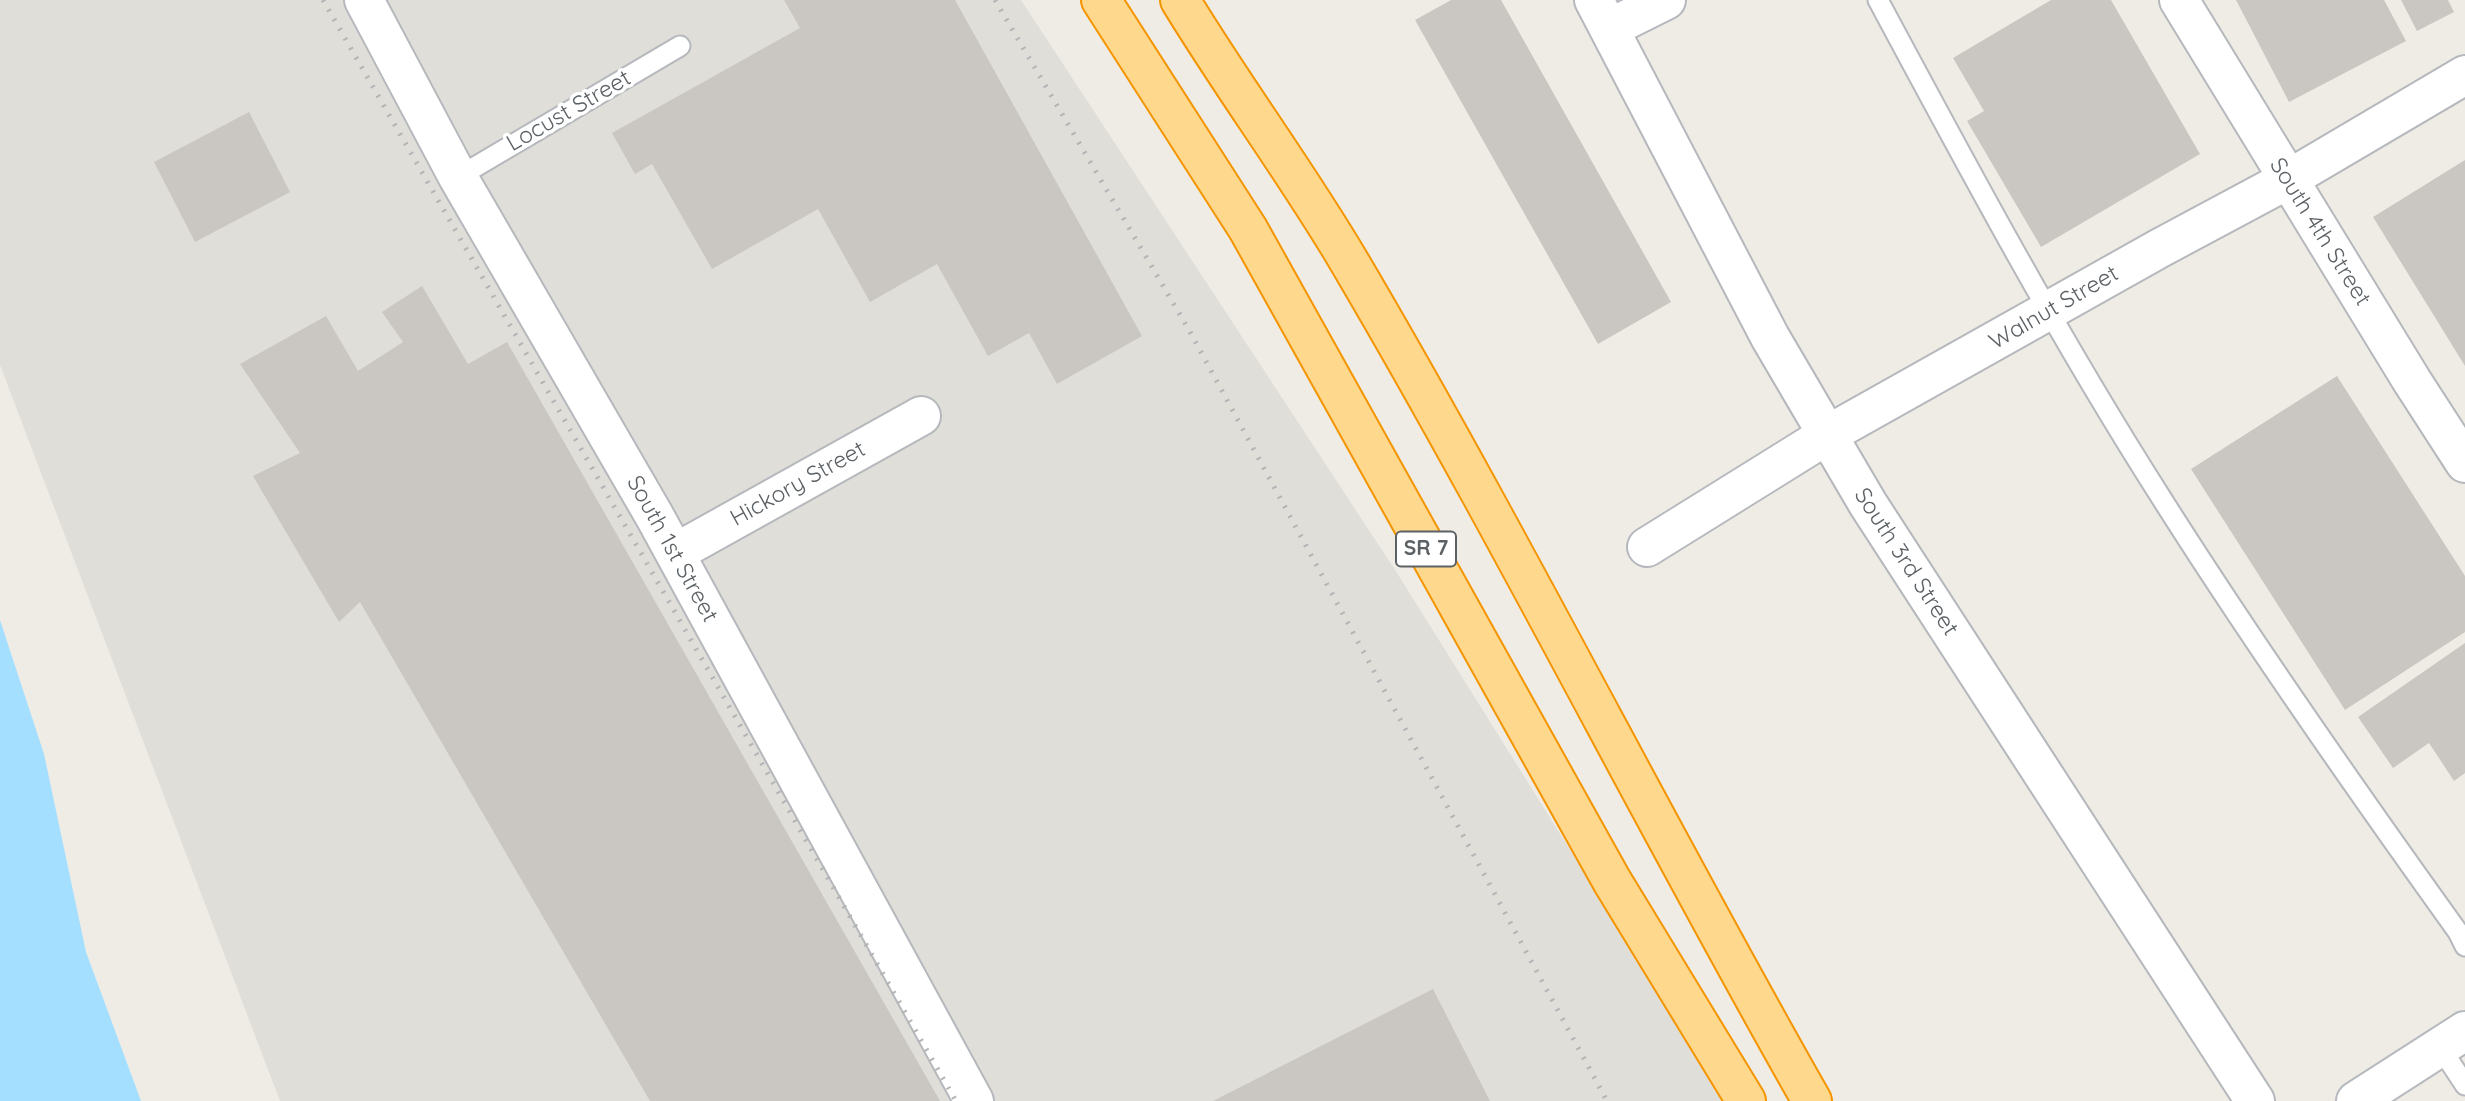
<!DOCTYPE html>
<html>
<head>
<meta charset="utf-8">
<style>
	body { margin:0 }
	canvas { display:block; background:#efece5 }
</style>
</head>
<body>
<canvas width="2465" height="1101"></canvas>
<script>
const ctx = document.querySelector('canvas').getContext('2d');
ctx.lineJoin = 'round';
function fillPath(path, color) { ctx.fillStyle = color; ctx.fill(path, 'evenodd'); }
function strokePath(path, color, width, dash) { ctx.strokeStyle = color; ctx.lineWidth = width; ctx.lineCap = dash ? 'butt' : 'round'; ctx.setLineDash(dash || []); ctx.stroke(path); }
function label(font, color, halo, rows, align = 'center') {
  ctx.font = font + ' Quicksand,sans-serif'; ctx.lineWidth = 7; ctx.setLineDash([]); ctx.textBaseline = 'middle'; ctx.strokeStyle = halo; ctx.fillStyle = color; for (const [text, x, y, turn = 0] of rows) {
    ctx.save(); ctx.translate(x, y); ctx.rotate((+turn || 0) * Math.PI / 180); ctx.textAlign = isNaN(turn) ? turn : align; if (halo) ctx.strokeText(text, 0, 0); ctx.fillText(text, 0, 0); ctx.restore();
  }
}
const industrial = new Path2D(`
	M 0,0 L 1021,0 L 1397,573 L 1727,1101 L 280,1101 L 0,365 Z`);
const water = new Path2D(`
	M 0,620 L 44,754 L 86,952 L 141,1101 L 0,1101 Z`);
const building = new Path2D(`
	M 784,0 L 955,0 L 1142,336 L 1057,384 L 1029,333 L 988,356 L 937,264 L 870,302 L 818,209 L 712,269 L 652,164 L 635,174 L 612,133 L 800,28 Z
	M 1451,0 L 1501,0 L 1671,302 L 1598,344 L 1415,20 Z
	M 2051,0 L 2111,0 L 2200,154 L 2041,247 L 1967,121 L 1984,111 L 1953,58 Z
	M 2236,0 L 2384,0 L 2406,41 L 2289,102 Z
	M 2401,0 L 2448,0 L 2454,12 L 2417,31 Z
	M 249,112 L 290,192 L 195,242 L 154,162 Z
	M 2465,160 L 2465,366 L 2373,217 Z
	M 422,286 L 468,364 L 507,342 L 940,1101 L 650,1101 L 360,602 L 339,622 L 253,476 L 300,453 L 240,364 L 326,316 L 358,371 L 403,342 L 382,312 Z
	M 2337,376 L 2465,576 L 2465,632 L 2345,710 L 2191,469 Z
	M 2465,643 L 2465,773 L 2454,781 L 2429,743 L 2393,768 L 2358,717 Z
	M 1433,989 L 1490,1101 L 1213,1101 Z`);
const lane = new Path2D(`
	M 1878,0 C 1968,168 2059,338 2162,499 C 2255,646 2356,790 2458,932 L 2465,946
	M 458,177 L 680,46
	M 2440,1047 L 2465,1085`);
const street = new Path2D(`
	M 364,0 L 458,177 L 655,517 L 974,1101
	M 1594,0 L 1770,337 L 1868,504 L 2255,1101
	M 2179,0 L 2412,381 L 2465,463
	M 1610,28 L 1666,0
	M 1647,547 L 1827,435 L 2160,248 L 2287,180 L 2465,75
	M 675,553 L 921,416`);
const secondary = new Path2D(`
	M 2356,1101 L 2465,1031`);
const highway = new Path2D(`
	M 1101,0 L 1248,229 L 1612,881 L 1746,1101
	M 1180,0 C 1234,89 1297,173 1350,263 C 1512,538 1654,824 1812,1101`);
const rail = new Path2D(`
	M 323,0 L 956,1101
	M 995,0 L 1189,330 L 1607,1101`);
const shields = [
	[1426,549,60]
];
const shieldNames = [
	["SR 7",1426,549]
];
const streetNames = [
	["Locust Street",569,111,-30],
	["South 4th Street",2320,232,58],
	["Walnut Street",2054,308,-30],
	["Hickory Street",798,484,-29],
	["South 1st Street",672,549,61],
	["South 3rd Street",1906,562,57]
];
fillPath(industrial, '#e0ded9');
fillPath(water, '#a5dfff');
fillPath(building, '#cac7c2');
strokePath(lane, '#b5b8bc', 23);
strokePath(street, '#b5b8bc', 42);
strokePath(secondary, '#b6babf', 42);
strokePath(highway, '#f49500', 42);
strokePath(lane, '#fff', 19);
strokePath(street, '#fff', 38);
strokePath(secondary, '#fff', 38);
strokePath(highway, '#fed88d', 38);
strokePath(rail, '#b3b4b5', 5, [2, 9]);
for (const [x, y, w] of shields) { const box = new Path2D(); box.roundRect(x - w / 2, y - 17.5, w, 35, 5); ctx.fillStyle = '#fff'; ctx.fill(box); strokePath(box, '#5c6165', 2); }
label('bold 21px', '#5c6165', null, shieldNames);
label('23px', '#5c6165', '#fff', streetNames);
</script>
</body>
</html>
